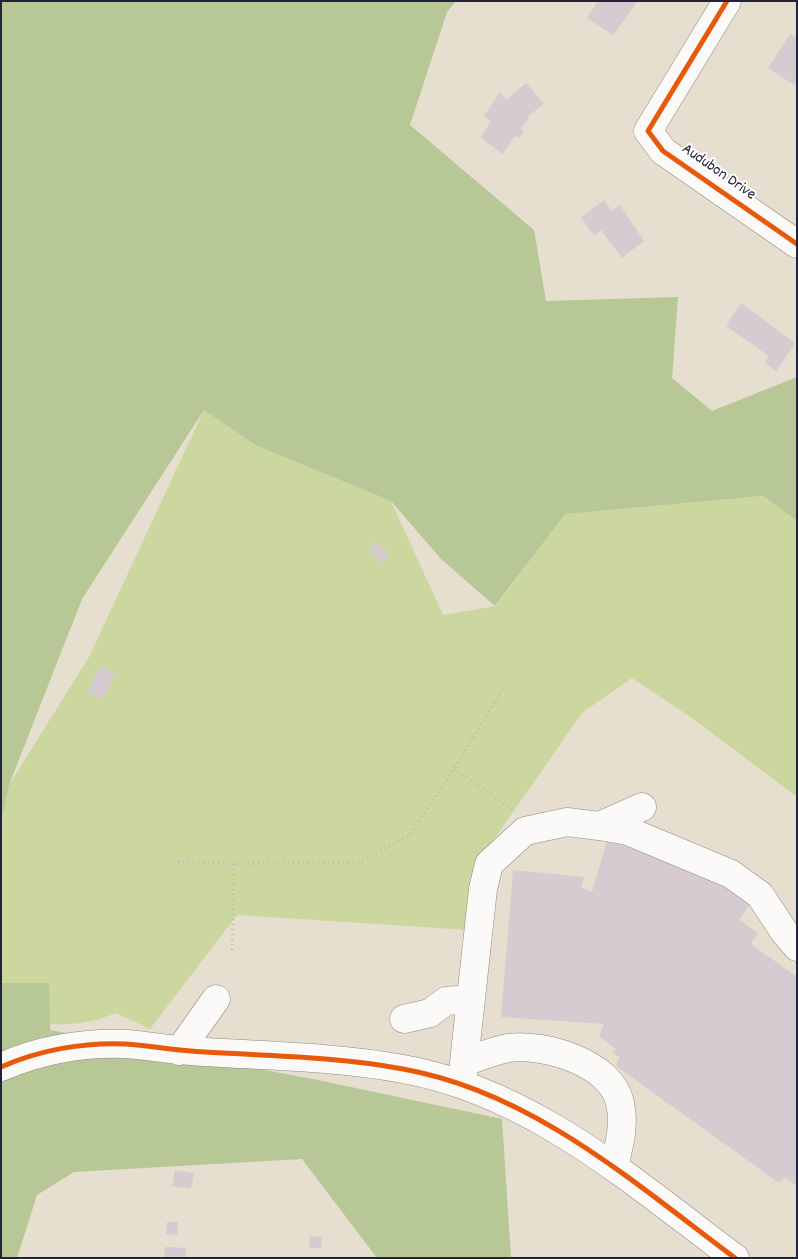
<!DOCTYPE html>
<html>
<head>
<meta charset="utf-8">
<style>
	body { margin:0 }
	#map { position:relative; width:798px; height:1259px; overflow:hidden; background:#e6decf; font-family:Dekko,sans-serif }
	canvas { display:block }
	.frame { position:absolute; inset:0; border:2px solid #22223b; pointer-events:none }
</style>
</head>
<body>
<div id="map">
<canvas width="798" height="1259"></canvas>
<div class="frame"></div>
</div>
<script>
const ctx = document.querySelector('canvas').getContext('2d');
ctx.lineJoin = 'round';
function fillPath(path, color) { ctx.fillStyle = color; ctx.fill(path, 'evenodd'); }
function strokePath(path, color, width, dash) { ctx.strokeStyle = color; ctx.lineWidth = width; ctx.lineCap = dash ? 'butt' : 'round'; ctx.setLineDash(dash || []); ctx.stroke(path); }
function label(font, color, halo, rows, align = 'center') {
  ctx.font = font + ' Dekko,sans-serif'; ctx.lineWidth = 4; ctx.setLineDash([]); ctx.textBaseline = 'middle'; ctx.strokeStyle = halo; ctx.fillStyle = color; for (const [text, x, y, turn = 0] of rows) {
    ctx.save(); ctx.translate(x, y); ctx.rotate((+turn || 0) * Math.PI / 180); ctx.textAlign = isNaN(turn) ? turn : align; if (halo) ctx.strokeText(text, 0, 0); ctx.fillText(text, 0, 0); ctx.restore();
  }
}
const green = new Path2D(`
	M 204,410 L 257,446 L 391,501 L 443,615 L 496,606 L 564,514 L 764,496 L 797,521 L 797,797 L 689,716 L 632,678 L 582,713 L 479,861 L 469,930 L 237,915 L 150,1029 L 116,1013 C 75,1030 43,1026 1,1014 L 1,824 L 9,785 L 89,657 Z`);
const forest = new Path2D(`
	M 1,1 L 456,1 L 447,12 L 410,125 L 534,230 L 546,301 L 678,297 L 672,378 L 712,411 L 797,377 L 797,521 L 763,496 L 565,514 L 495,606 L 441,559 L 391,501 L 257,446 L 204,410 L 82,599 L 9,785 L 1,824 Z
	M 1,983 L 49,983 L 50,1030 L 318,1080 L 502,1119 L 511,1258 L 377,1258 L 302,1159 L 74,1172 L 37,1195 L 17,1258 L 1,1258 Z`);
const building = new Path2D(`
	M 598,1 L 638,1 L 613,35 L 587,18 Z
	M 790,34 L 797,38 L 797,81 L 794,85 L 768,68 Z
	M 526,83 L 544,104 L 528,116 L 529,118 L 521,128 L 524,131 L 519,138 L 515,136 L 503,154 L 481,138 L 491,121 L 484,116 L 500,92 L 506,100 Z
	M 604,200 L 612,211 L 620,205 L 644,241 L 622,258 L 601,230 L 594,236 L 581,217 Z
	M 741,303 L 795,343 L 776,371 L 765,363 L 769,356 L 726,326 Z
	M 375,542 L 390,554 L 383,563 L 368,550 Z
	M 100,666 L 115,674 L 102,699 L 87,691 Z
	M 607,841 L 657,855 L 697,870 L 750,904 L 739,920 L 758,933 L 751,944 L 797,977 L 797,1186 L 785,1178 L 779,1183 L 616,1066 L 620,1057 L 612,1053 L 616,1049 L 599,1036 L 604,1024 L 501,1017 L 513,870 L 584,877 L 581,888 L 592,892 Z
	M 175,1170 L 194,1173 L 191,1189 L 172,1186 Z
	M 167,1222 L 178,1222 L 177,1235 L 166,1234 Z
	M 310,1236 L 322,1237 L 321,1248 L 309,1248 Z
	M 165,1247 L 186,1248 L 186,1258 L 164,1258 Z`);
const path = new Path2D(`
	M 454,769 L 515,811
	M 173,861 L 240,864 L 359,862 L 408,837 L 454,769 L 504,687
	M 232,950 L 234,864`);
const minor = new Path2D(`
	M 727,1 L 648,131 L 663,151 L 797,244
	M 599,826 L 642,807
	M 404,1019 L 430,1013 L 446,1001 L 471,999
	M 179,1051 L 216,999
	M 464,1062 L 483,889 L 489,864 L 525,831 L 567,822 L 599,826 L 628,831 L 731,874 L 760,895 L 785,933 L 797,947
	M 1,1067 C 39,1050 84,1042 126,1044 C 152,1046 178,1051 205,1052 C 271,1056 338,1057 403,1069 C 532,1092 633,1182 735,1258
	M 463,1077 L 464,1062 C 479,1057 493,1051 508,1048 C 544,1043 612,1063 620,1103 C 625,1125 619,1146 614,1167`);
const cycleway = new Path2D(`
	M 727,1 L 648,131 L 663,151 L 797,244
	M 1,1067 C 39,1050 84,1042 126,1044 C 152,1046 178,1051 205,1052 C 271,1056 338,1057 403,1069 C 532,1092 633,1182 735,1258`);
const streetNames = [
	["Audubon Drive",718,173,35]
];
fillPath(green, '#ccd79f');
fillPath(forest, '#b7c796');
fillPath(building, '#d6cbd1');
strokePath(minor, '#8d8a86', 29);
strokePath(path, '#bcbabb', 3, [1, 4]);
strokePath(minor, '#fbfaf8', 28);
strokePath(cycleway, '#e8590c', 5);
label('16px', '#22223b', '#fff', streetNames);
</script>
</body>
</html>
